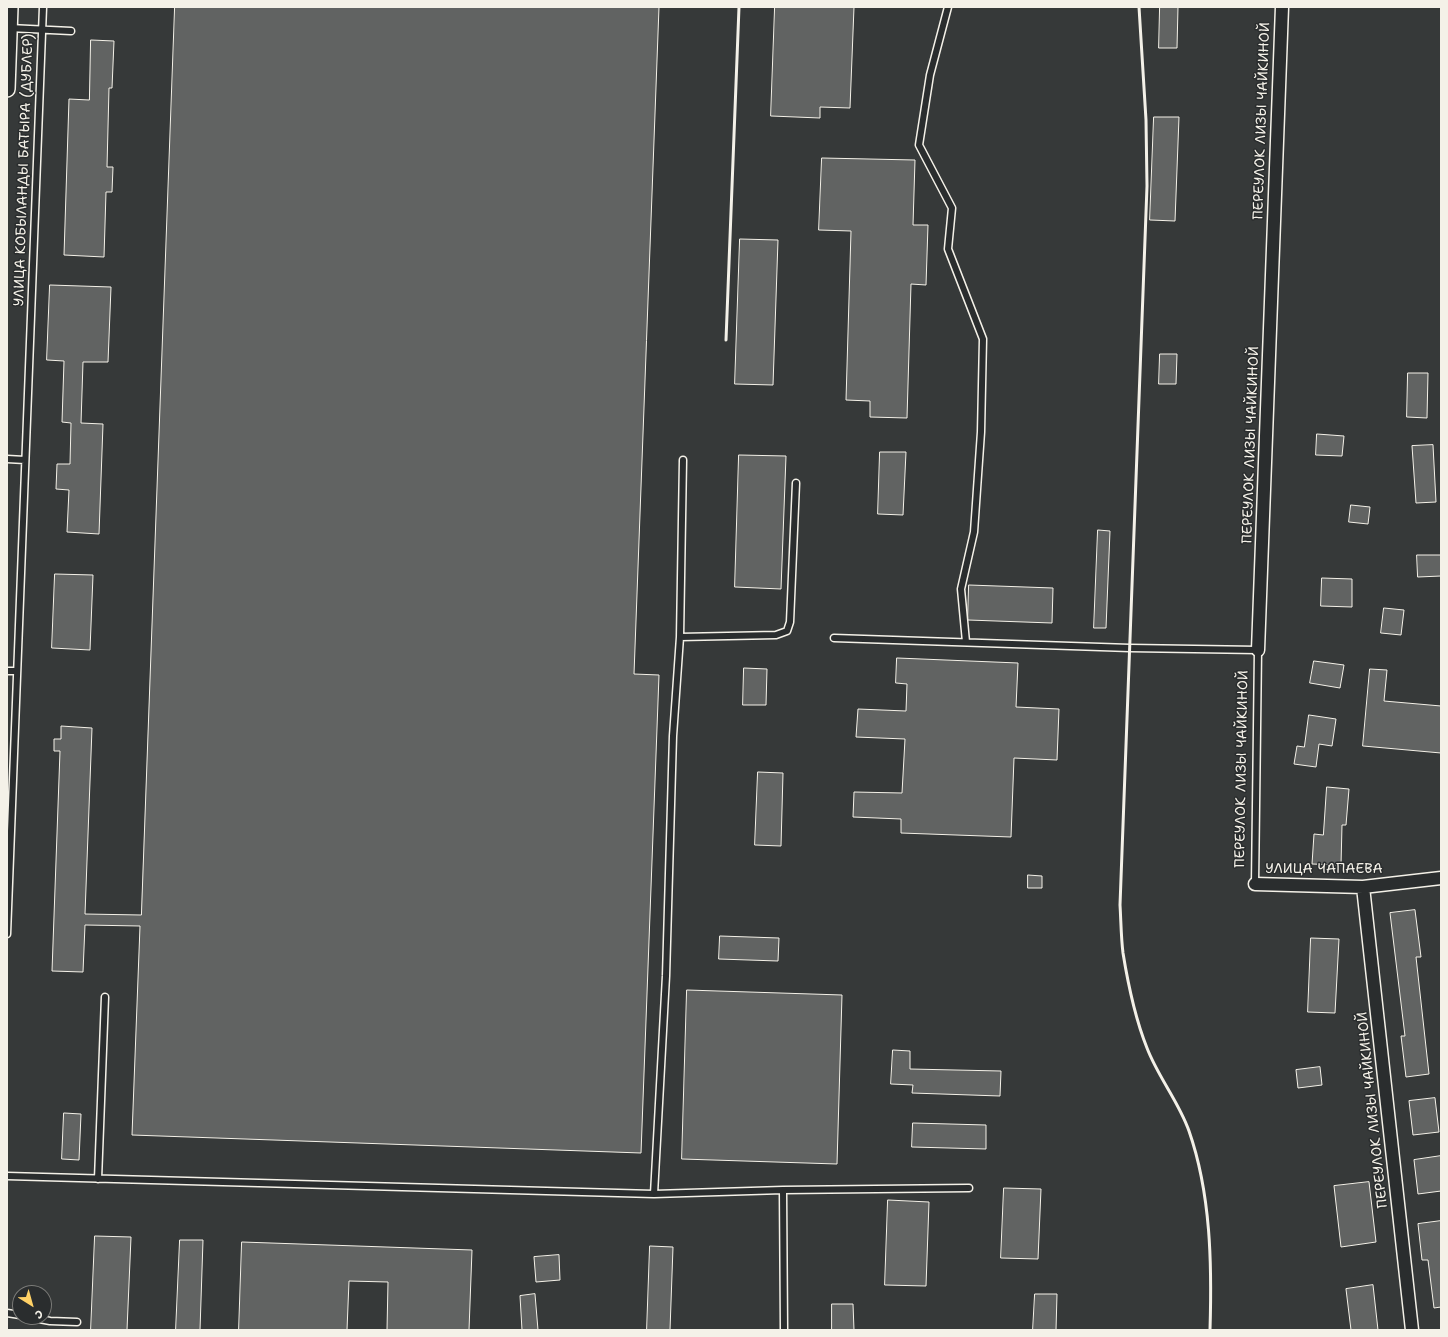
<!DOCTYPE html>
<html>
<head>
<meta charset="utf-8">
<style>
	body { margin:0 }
	#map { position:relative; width:1448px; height:1337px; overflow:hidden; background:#363939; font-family:"Shantell Sans",sans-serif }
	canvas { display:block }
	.frame { position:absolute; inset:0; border:8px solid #f4f1e8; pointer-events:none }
	.north { position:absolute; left:12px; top:1285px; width:40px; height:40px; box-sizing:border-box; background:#2a2d2e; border:1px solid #7b7b78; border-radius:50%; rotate:143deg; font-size:11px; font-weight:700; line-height:16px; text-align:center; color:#f4f1e8 }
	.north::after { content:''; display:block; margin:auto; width:14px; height:18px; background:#ffd166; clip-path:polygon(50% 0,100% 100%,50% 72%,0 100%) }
</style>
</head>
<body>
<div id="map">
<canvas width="1448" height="1337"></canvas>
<div class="frame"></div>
<div class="north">С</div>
</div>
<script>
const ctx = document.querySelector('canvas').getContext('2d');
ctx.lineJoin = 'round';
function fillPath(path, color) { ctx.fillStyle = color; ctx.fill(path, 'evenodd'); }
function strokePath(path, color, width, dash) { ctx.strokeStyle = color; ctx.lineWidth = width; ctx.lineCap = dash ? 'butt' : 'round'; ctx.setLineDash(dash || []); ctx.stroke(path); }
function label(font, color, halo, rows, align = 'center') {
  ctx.font = font + ' "Shantell Sans",sans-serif'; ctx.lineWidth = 3; ctx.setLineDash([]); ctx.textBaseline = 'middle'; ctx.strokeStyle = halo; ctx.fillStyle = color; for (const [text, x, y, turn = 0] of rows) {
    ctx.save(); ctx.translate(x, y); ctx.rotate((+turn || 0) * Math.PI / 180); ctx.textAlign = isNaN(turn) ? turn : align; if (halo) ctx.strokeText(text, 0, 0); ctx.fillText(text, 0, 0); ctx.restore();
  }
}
const building = new Path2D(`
	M 175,7 L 659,7 L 634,674 L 659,675 L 641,1153 L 132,1135 L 140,926 L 85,925 L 83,972 L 52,971 L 60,751 L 54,751 L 54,739 L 61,739 L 61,726 L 92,728 L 85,914 L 141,915 Z
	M 775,7 L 854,7 L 850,108 L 820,107 L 820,118 L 771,116 Z
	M 1160,7 L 1178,7 L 1177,48 L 1159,48 Z
	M 91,40 L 114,41 L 112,88 L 109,88 L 107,167 L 113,167 L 112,192 L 106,192 L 104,257 L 64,255 L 69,99 L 89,100 Z
	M 1154,117 L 1179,117 L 1175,221 L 1150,220 Z
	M 822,158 L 915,160 L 913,225 L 928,225 L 926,285 L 911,284 L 907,418 L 870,417 L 870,401 L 846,400 L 851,231 L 819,230 Z
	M 740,239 L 778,240 L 773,385 L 735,384 Z
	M 50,285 L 111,287 L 108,362 L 83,362 L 81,423 L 103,424 L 99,534 L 67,532 L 69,490 L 56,489 L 57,464 L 70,464 L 71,423 L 62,422 L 64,361 L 47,360 Z
	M 1160,354 L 1177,354 L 1176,384 L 1159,384 Z
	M 1408,373 L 1428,373 L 1427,418 L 1407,417 Z
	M 1317,434 L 1344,436 L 1342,456 L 1316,455 Z
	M 1433,445 L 1436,502 L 1416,503 L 1412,446 Z
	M 880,452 L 906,452 L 903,515 L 878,514 Z
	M 739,455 L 786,456 L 781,589 L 735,587 Z
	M 1351,505 L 1370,507 L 1368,524 L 1349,522 Z
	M 1098,530 L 1110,531 L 1106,628 L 1094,628 Z
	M 1417,555 L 1441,555 L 1441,576 L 1418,577 Z
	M 55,574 L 93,575 L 90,650 L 52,648 Z
	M 1322,578 L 1352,579 L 1352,607 L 1321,606 Z
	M 969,585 L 1053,588 L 1052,623 L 968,620 Z
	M 1384,608 L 1404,610 L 1401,635 L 1381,633 Z
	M 897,658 L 1018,663 L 1016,707 L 1059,709 L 1057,760 L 1014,758 L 1011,837 L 901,833 L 901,819 L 853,817 L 854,792 L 902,793 L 905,739 L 856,737 L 858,709 L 906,711 L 907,684 L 896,683 Z
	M 1314,661 L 1344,665 L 1340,688 L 1310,683 Z
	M 744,668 L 767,669 L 766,705 L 743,705 Z
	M 1370,669 L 1387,670 L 1384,701 L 1441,706 L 1441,753 L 1363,746 Z
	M 1309,715 L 1336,719 L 1332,746 L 1319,744 L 1316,767 L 1294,764 L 1297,746 L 1304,747 Z
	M 758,772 L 783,773 L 781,846 L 755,845 Z
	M 1327,787 L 1349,789 L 1346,825 L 1342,825 L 1341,865 L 1312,864 L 1314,834 L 1323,835 Z
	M 1028,875 L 1042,876 L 1042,888 L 1028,888 Z
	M 1415,910 L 1421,957 L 1416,957 L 1429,1074 L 1406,1077 L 1401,1036 L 1405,1036 L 1390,913 Z
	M 720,936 L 779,938 L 778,961 L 719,959 Z
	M 1311,938 L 1339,939 L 1335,1013 L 1308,1012 Z
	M 687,990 L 842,995 L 837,1164 L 682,1159 Z
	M 893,1050 L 910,1051 L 910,1069 L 1001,1071 L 1000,1096 L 912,1093 L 913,1085 L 891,1084 Z
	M 1320,1067 L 1322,1085 L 1298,1088 L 1296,1070 Z
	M 1435,1098 L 1439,1132 L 1413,1135 L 1409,1101 Z
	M 64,1113 L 81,1114 L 79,1160 L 62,1159 Z
	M 913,1123 L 986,1125 L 986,1149 L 912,1147 Z
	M 1441,1156 L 1441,1191 L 1418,1194 L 1414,1160 Z
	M 1369,1182 L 1376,1242 L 1341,1247 L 1334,1186 Z
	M 1004,1188 L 1041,1189 L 1038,1259 L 1001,1258 Z
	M 888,1200 L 929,1202 L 926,1286 L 885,1285 Z
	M 1441,1221 L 1441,1307 L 1434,1308 L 1428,1260 L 1422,1260 L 1418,1224 Z
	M 95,1236 L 131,1237 L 127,1330 L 91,1330 Z
	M 180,1240 L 203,1240 L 200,1330 L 176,1330 Z
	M 242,1242 L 472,1250 L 469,1330 L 387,1330 L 388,1282 L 349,1281 L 347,1330 L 239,1330 Z
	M 650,1246 L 673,1247 L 670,1330 L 647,1330 Z
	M 559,1255 L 560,1280 L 536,1282 L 534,1257 Z
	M 1373,1285 L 1378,1330 L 1351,1330 L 1346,1289 Z
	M 535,1294 L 538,1330 L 522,1330 L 520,1296 Z
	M 1035,1294 L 1057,1294 L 1056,1330 L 1033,1330 Z
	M 832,1304 L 853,1304 L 854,1330 L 832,1330 Z`);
const service = new Path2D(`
	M 948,7 L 930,75 L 919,145 L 952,208 L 948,249 L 983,339 L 981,432 L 974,532 L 961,589 L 966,642
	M 9,28 L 71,31
	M 7,459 L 25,460
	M 680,637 L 776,635 L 787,631 L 790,622 L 796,483
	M 834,638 L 1130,648 L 1258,650 L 1255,884
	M 7,671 L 17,671
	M 7,934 L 43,7
	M 7,1176 L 654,1194 L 783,1190 L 969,1188
	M 98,1179 L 105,997
	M 783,1190 L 784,1330
	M 654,1194 L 666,976 L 673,736 L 680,637 L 683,460
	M 7,1313 L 20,1315
	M 29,1317 L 50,1321 L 77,1322`);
const minor = new Path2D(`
	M 1258,650 L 1282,7
	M 1255,884 L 1363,887 L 1441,878
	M 1363,887 L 1412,1330`);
const tertiary = new Path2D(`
	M 7,89 L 10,7`);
const rail = new Path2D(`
	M 1139,7 L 1146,120 L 1147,186 L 1120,905 C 1121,921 1121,937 1123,953 C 1128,984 1135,1018 1147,1048 C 1158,1077 1179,1102 1189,1131 C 1211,1194 1212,1265 1210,1330
	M 726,340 L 739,7`);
const streetNames = [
	["ПЕРЕУЛОК ЛИЗЫ ЧАЙКИНОЙ",1262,121,-88],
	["УЛИЦА КОБЫЛАНДЫ БАТЫРА (ДУБЛЕР)",24,170,-88],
	["ПЕРЕУЛОК ЛИЗЫ ЧАЙКИНОЙ",1251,445,-88],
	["ПЕРЕУЛОК ЛИЗЫ ЧАЙКИНОЙ",1242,769,-89],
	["УЛИЦА ЧАПАЕВА",1324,869],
	["ПЕРЕУЛОК ЛИЗЫ ЧАЙКИНОЙ",1373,1110,-96]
];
fillPath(building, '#616362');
strokePath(building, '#f4f1e8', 1);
strokePath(service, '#f4f1e8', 9);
strokePath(minor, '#f4f1e8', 15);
strokePath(tertiary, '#f4f1e8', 18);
strokePath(service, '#2a2d2e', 6);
strokePath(minor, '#2a2d2e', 12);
strokePath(tertiary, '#2a2d2e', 15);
strokePath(rail, '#f4f1e8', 3);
label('14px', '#f4f1e8', '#2a2d2e', streetNames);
</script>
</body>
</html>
